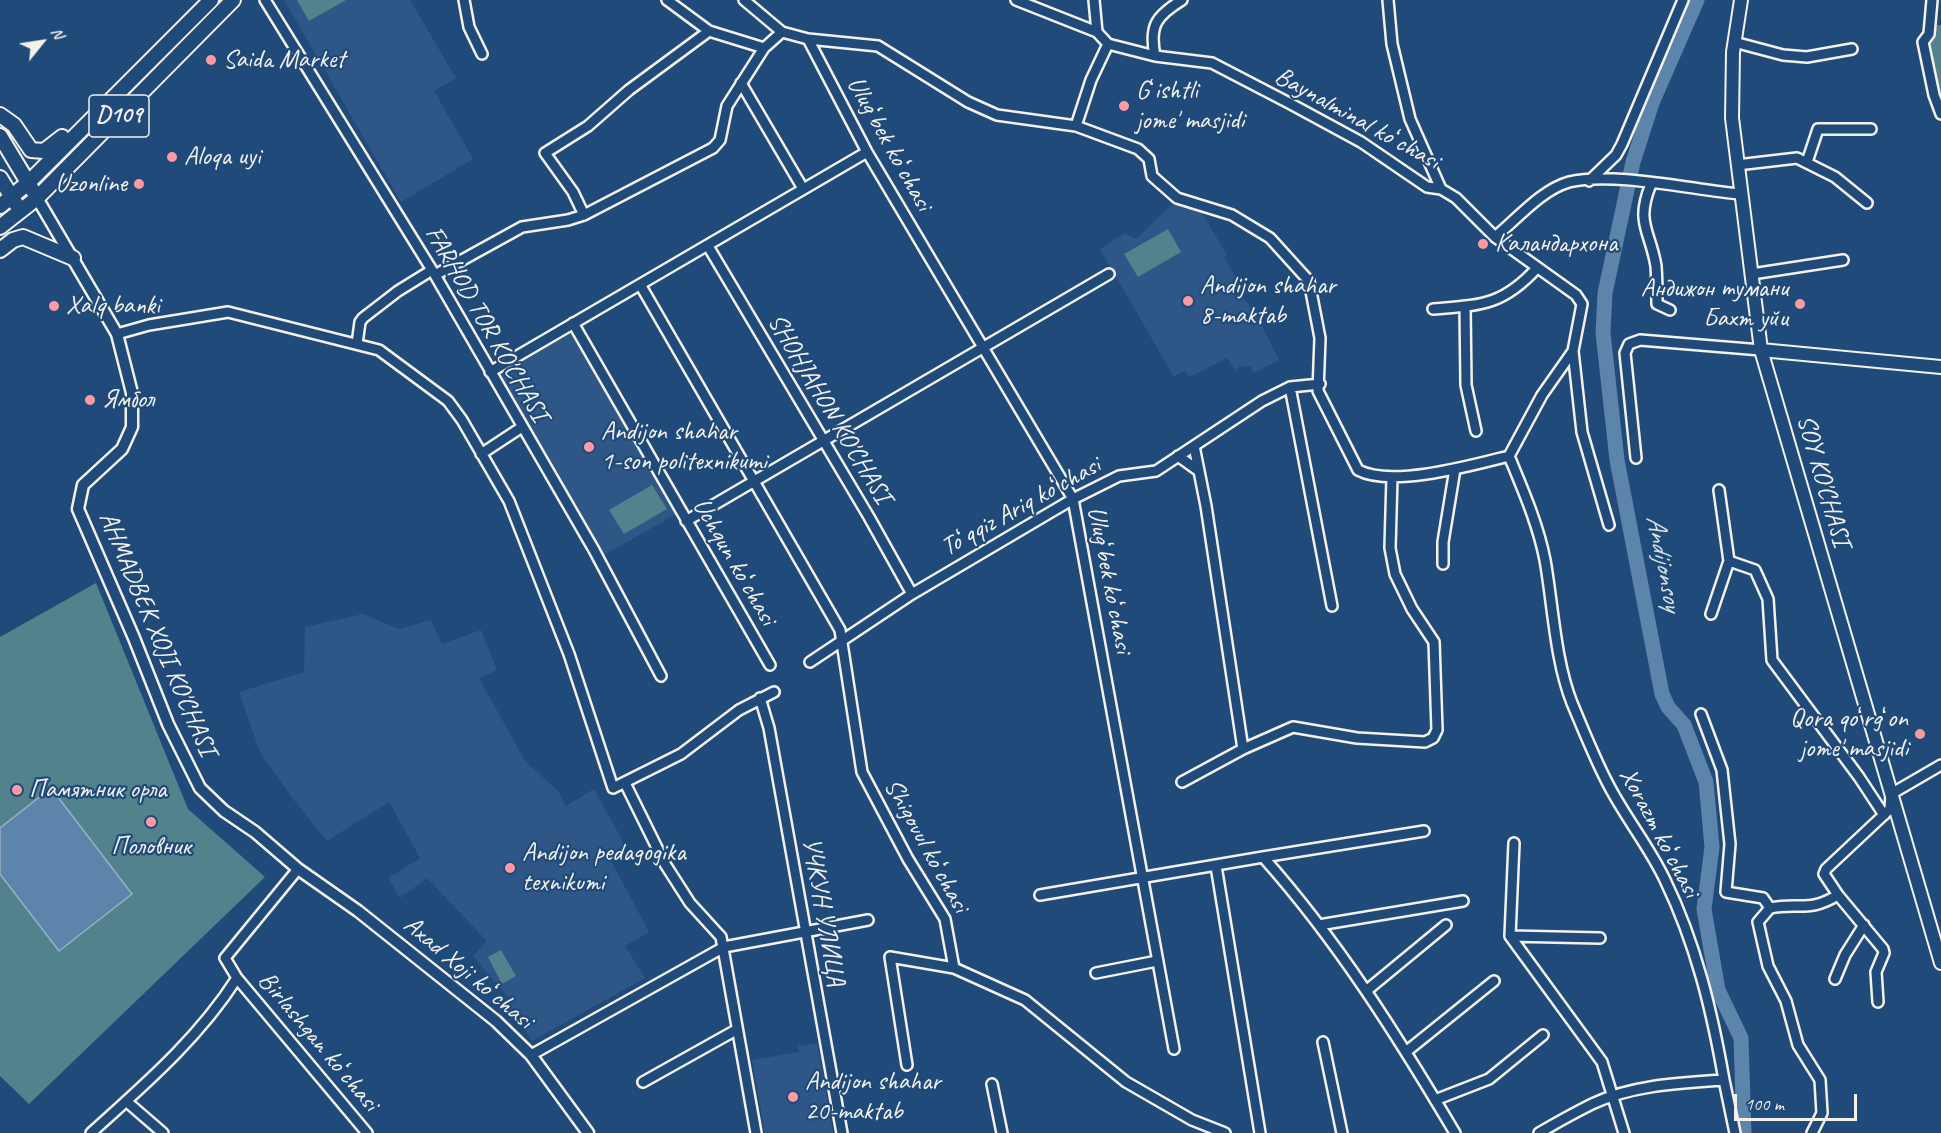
<!DOCTYPE html>
<html>
<head>
<meta charset="utf-8">
<style>
	body { margin:0 }
	#map { position:relative; width:1941px; height:1133px; overflow:hidden; background:#1f4a7a; font-family:Caveat,sans-serif }
	canvas { display:block }
	.north { position:absolute; left:12px; top:12px; width:60px; height:60px; -webkit-text-stroke:4px #1f4a7a; paint-order:stroke; rotate:60deg; font-size:16px; font-weight:700; line-height:24px; text-align:center; color:#f4f1e8 }
	.north::after { content:''; display:block; margin:auto; width:21px; height:27px; background:#f4f1e8; clip-path:polygon(50% 0,100% 100%,50% 72%,0 100%) }
	.scale { position:absolute; left:1734px; top:1094px; width:123px; height:27px; box-sizing:border-box; border:3px solid #f4f1e8; border-top:0; padding-left:8px; font-size:18px; line-height:21px; white-space:nowrap; color:#f4f1e8; -webkit-text-stroke:4px #1f4a7a; paint-order:stroke }
</style>
</head>
<body>
<div id="map">
<canvas width="1941" height="1133"></canvas>
<div class="north">N</div>
<div class="scale">100 m</div>
</div>
<script>
const ctx = document.querySelector('canvas').getContext('2d');
ctx.lineJoin = 'round';
function fillPath(path, color) { ctx.fillStyle = color; ctx.fill(path, 'evenodd'); }
function strokePath(path, color, width, dash) { ctx.strokeStyle = color; ctx.lineWidth = width; ctx.lineCap = dash ? 'butt' : 'round'; ctx.setLineDash(dash || []); ctx.stroke(path); }
function label(font, color, halo, rows, align = 'center') {
  ctx.font = font + ' Caveat,sans-serif'; ctx.lineWidth = 4.5; ctx.setLineDash([]); ctx.textBaseline = 'middle'; ctx.strokeStyle = halo; ctx.fillStyle = color; for (const [text, x, y, turn = 0] of rows) {
    ctx.save(); ctx.translate(x, y); ctx.rotate((+turn || 0) * Math.PI / 180); ctx.textAlign = isNaN(turn) ? turn : align; if (halo) ctx.strokeText(text, 0, 0); ctx.fillText(text, 0, 0); ctx.restore();
  }
}
const built = new Path2D(`
	M 284,0 L 410,0 L 456,78 L 434,91 L 473,159 L 401,202 Z
	M 1178,202 L 1199,208 L 1227,255 L 1224,257 L 1239,282 L 1235,285 L 1258,318 L 1279,360 L 1254,373 L 1250,365 L 1245,367 L 1242,365 L 1235,370 L 1227,358 L 1190,377 L 1184,371 L 1174,377 L 1100,249 L 1125,233 L 1136,239 L 1168,208 Z
	M 573,332 L 678,513 L 603,556 L 497,374 Z
	M 363,614 L 399,629 L 431,620 L 442,644 L 481,630 L 497,670 L 479,678 L 525,761 L 558,791 L 566,806 L 594,789 L 625,845 L 608,855 L 649,932 L 625,946 L 645,978 L 532,1041 L 517,1015 L 514,1017 L 506,1003 L 510,1000 L 473,956 L 487,941 L 427,878 L 400,898 L 388,878 L 420,858 L 389,802 L 327,841 L 293,799 L 260,752 L 239,692 L 304,672 L 305,627 Z
	M 817,1043 L 833,1133 L 765,1133 L 752,1060 L 799,1052 L 798,1046 Z`);
const green = new Path2D(`
	M 297,0 L 346,0 L 309,21 Z
	M 1934,25 L 1941,25 L 1941,94 L 1937,93 L 1928,42 L 1935,35 Z
	M 1168,229 L 1181,252 L 1138,277 L 1124,254 Z
	M 652,485 L 667,509 L 624,534 L 609,510 Z
	M 96,583 L 188,809 L 265,877 L 29,1104 L 0,1076 L 0,637 Z
	M 501,950 L 516,976 L 502,984 L 488,957 Z`);
const water = new Path2D(`
	M 51,788 L 132,894 L 59,951 L 0,874 L 0,828 Z`);
const river = new Path2D(`
	M 1697,0 L 1652,103 L 1633,162 L 1605,293 L 1603,333 L 1617,460 L 1662,694 L 1668,707 L 1684,725 L 1706,782 L 1712,847 L 1704,909 L 1718,990 L 1741,1038 L 1744,1133`);
const minor = new Path2D(`
	M 265,0 L 435,275 L 594,550 L 661,676
	M 464,0 L 469,27 L 482,54
	M 667,0 L 709,31 L 764,48 L 782,32 L 808,39 L 878,46 L 968,102 L 997,115 L 1076,126 L 1138,149 L 1149,159 L 1152,176 L 1177,198 L 1232,215 L 1270,238 L 1309,281 L 1320,338 L 1318,391 L 1358,470 C 1391,488 1473,465 1509,456
	M 744,0 L 782,32
	M 1016,0 L 1097,32 L 1108,44 L 1155,56 L 1212,63 L 1289,103 L 1361,142 L 1427,187 L 1441,189 L 1456,198 L 1495,237 L 1576,295 L 1582,304 L 1573,351 L 1542,395 L 1509,456
	M 1094,0 L 1097,32
	M 1388,0 L 1392,44 L 1410,119 L 1441,189
	M 1932,0 L 1929,34 L 1923,42 L 1934,95 L 1941,114
	M 808,39 L 867,152 L 1073,499 L 1174,1049
	M 1734,42 L 1783,55 L 1807,57 L 1852,49
	M 1155,56 C 1149,26 1156,16 1182,0
	M 741,83 L 802,187
	M 1076,126 L 1091,80 L 1108,44
	M 1807,162 L 1818,129 L 1871,129
	M 1737,165 L 1797,158 L 1835,177 L 1867,203
	M 1589,181 L 1616,155 L 1622,144 L 1683,0
	M 1651,184 C 1635,223 1650,230 1656,266 C 1657,279 1657,291 1657,304 L 1670,310
	M 584,215 L 573,192 L 545,153 L 588,126 L 629,90 L 709,31
	M 1495,237 C 1517,219 1541,190 1569,182 C 1612,171 1694,190 1740,194
	M 708,246 L 869,517 L 912,594
	M 1752,274 L 1843,260
	M 435,275 L 522,227 L 568,220 L 584,215 L 713,148 L 720,140 L 727,106 L 764,48
	M 641,286 L 840,630 L 862,772 L 908,859 L 945,919 L 954,968
	M 1465,306 L 1466,385 L 1476,431
	M 1433,309 C 1481,305 1502,306 1537,268
	M 573,323 L 770,665
	M 117,334 L 149,325 L 228,312 L 379,350 L 448,401 L 462,420 L 509,501 L 569,654 L 613,788 L 681,754 L 739,710 L 774,692
	M 357,344 L 360,322 L 363,318 L 398,291 L 432,270
	M 1573,351 L 1582,432 L 1609,525
	M 490,372 L 867,152
	M 1290,387 L 1332,606
	M 1194,446 L 1206,506 L 1243,749
	M 481,454 L 522,427
	M 1178,456 L 1199,471
	M 1509,456 C 1523,490 1538,524 1545,560 C 1553,605 1555,660 1572,703 C 1583,729 1594,757 1607,782 C 1624,816 1649,846 1665,880 C 1696,944 1712,1011 1724,1080 C 1680,1083 1632,1085 1592,1104 C 1574,1113 1556,1123 1539,1133
	M 1636,458 L 1625,353 L 1629,344 L 1640,340 L 1761,350
	M 1719,490 L 1729,561 L 1755,570 L 1768,599 L 1772,660 L 1859,777 L 1884,815
	M 686,521 L 1109,274
	M 1443,564 L 1443,542 L 1455,469
	M 1711,614 L 1729,561
	M 810,662 L 912,594 L 1073,499 L 1119,476 L 1156,471 L 1262,401 L 1290,387 L 1320,384
	M 760,698 L 769,728 L 842,1133
	M 1701,714 L 1722,770 L 1730,844 L 1726,892 L 1763,898 L 1770,908
	M 1182,782 L 1243,749 L 1293,727 L 1357,738 L 1425,742 L 1433,738 L 1437,730 L 1434,642 L 1412,609 L 1395,574 L 1390,548 L 1392,477
	M 625,783 L 665,864 L 690,903 L 721,937 L 756,1133
	M 1514,843 L 1510,936 L 1602,1062 L 1624,1133
	M 1263,857 L 1424,831
	M 1216,866 L 1260,1133
	M 1040,895 L 1263,857 C 1338,941 1398,1037 1455,1133
	M 1838,895 L 1883,949 L 1884,953 L 1876,972 L 1878,1002
	M 1319,925 L 1463,901
	M 1510,936 L 1600,938
	M 1096,973 L 1157,961
	M 237,978 L 367,1133
	M 1835,979 L 1845,955 L 1864,925
	M 1366,991 L 1446,925
	M 1323,1042 L 1342,1133
	M 1407,1051 L 1494,981
	M 531,1055 L 724,947 L 868,920
	M 907,1065 L 890,957 L 954,968 L 1025,1000 L 1126,1082 L 1192,1120 L 1225,1133
	M 1724,1080 L 1735,1133
	M 643,1082 L 736,1030
	M 992,1084 L 1002,1133
	M 1435,1100 L 1489,1079 L 1543,1035
	M 126,1101 L 163,1133
	M 91,1133 C 144,1085 198,1039 237,978 L 225,958 L 298,869
	M 1812,1133 L 1822,1113 L 1820,1080 L 1798,1045 L 1786,1001 L 1768,966 L 1758,922 L 1770,908 C 1800,902 1808,913 1838,895 L 1824,874 L 1826,869 L 1890,809 L 1891,794 L 1941,765`);
const tertiary = new Path2D(`
	M 37,198 L 117,334 L 132,393 L 132,427 L 122,449 L 83,485 L 78,509 L 134,638 L 168,724 L 200,788 L 224,811 L 255,832 L 298,869 L 358,911 L 496,1021 L 531,1055 L 588,1133`);
const secondary = new Path2D(`
	M 1741,0 L 1733,52 L 1732,118 L 1761,350 L 1941,963
	M 1761,350 L 1941,367`);
const primary = new Path2D(`
	M 0,115 L 14,125 L 31,150 L 44,151 L 62,137
	M 0,136 L 33,191
	M 0,178 L 16,204
	M 0,206 L 28,183 L 211,0
	M 0,227 L 37,198 L 233,0
	M 0,250 L 13,240 L 23,237 L 73,258`);
const markers = [
	[211,60,6,"#ff9aa2"],
	[1124,106,6,"#ff9aa2"],
	[172,157,6,"#ff9aa2"],
	[139,184,6,"#ff9aa2"],
	[1483,244,6,"#ff9aa2"],
	[1188,301,6,"#ff9aa2"],
	[1800,304,6,"#ff9aa2"],
	[54,306,6,"#ff9aa2"],
	[90,400,6,"#ff9aa2"],
	[589,447,6,"#ff9aa2"],
	[1920,734,6,"#ff9aa2"],
	[17,790,6,"#ff9aa2"],
	[151,822,6,"#ff9aa2"],
	[510,868,6,"#ff9aa2"],
	[793,1097,6,"#ff9aa2"]
];
const shields = [
	[119,116,60]
];
const shieldNames = [
	["D109",119,116]
];
const poiNames = [
	["Saida Market",223,60],
	["Gʻishtli",1136,91],
	["jome' masjidi",1136,121],
	["Aloqa uyi",184,157],
	["Uzonline",127,184,"right"],
	["Каландархона",1495,244],
	["Andijon shahar",1200,286],
	["8-maktab",1200,316],
	["Андижон тумани",1788,289,"right"],
	["Бахт уйи",1788,319,"right"],
	["Xalq banki",66,306],
	["Ямбол",102,400],
	["Andijon shahar",601,432],
	["1-son politexnikumi",601,462],
	["Qora qoʻrgʻon",1908,719,"right"],
	["jome' masjidi",1908,749,"right"],
	["Памятник орла",29,790],
	["Половник",151,847,"center"],
	["Andijon pedagogika",522,853],
	["texnikumi",522,883],
	["Andijon shahar",805,1082],
	["20-maktab",805,1112]
];
const streetNames = [
	["Baynalminal koʻchasi",1357,119,29],
	["Ulugʻbek koʻchasi",889,144,61],
	["FARHOD TOR KO'CHASI",486,324,60],
	["SHOHJAHON KO'CHASI",829,409,59],
	["SOY KO'CHASI",1823,481,74],
	["Toʻqqiz Ariq koʻchasi",1021,507,-29],
	["Uchqun koʻchasi",734,562,60],
	["Ulugʻbek koʻchasi",1109,580,79],
	["AHMADBEK XOJI KO'CHASI",157,634,67],
	["Xorazm koʻchasi",1659,833,62],
	["Shigovul koʻchasi",926,846,61],
	["УЧКУН УЛИЦА",823,912,80],
	["Axad Xoji koʻchasi",468,973,40],
	["Birlashgan koʻchasi",318,1042,50]
];
const waterNames = [
	["Andijonsoy",1663,563,79]
];
fillPath(built, '#2e5787');
fillPath(green, '#52828c');
fillPath(water, '#5d84aa');
strokePath(water, '#99b0c3', 1.5);
strokePath(river, '#5d84aa', 15);
strokePath(minor, '#f4f1e8', 14);
strokePath(tertiary, '#f4f1e8', 15);
strokePath(secondary, '#f4f1e8', 16);
strokePath(primary, '#f4f1e8', 18);
strokePath(minor, '#1f4a7a', 9);
strokePath(tertiary, '#1f4a7a', 10);
strokePath(secondary, '#1f4a7a', 12);
strokePath(primary, '#1f4a7a', 14);
for (const [x, y, r, color] of markers) { const dot = new Path2D(); dot.arc(x, y, r, 0, 2 * Math.PI); ctx.fillStyle = color; ctx.fill(dot); strokePath(dot, '#1f4a7a', 2); }
for (const [x, y, w] of shields) { const box = new Path2D(); box.roundRect(x - w / 2, y - 21, w, 42, 4.5); ctx.fillStyle = '#1f4a7a'; ctx.fill(box); strokePath(box, '#f4f1e8', 1.5); }
label('bold 24px', '#f4f1e8', null, shieldNames);
label('26px', '#f4f1e8', '#1f4a7a', poiNames, 'left');
label('26px', '#f4f1e8', '#1f4a7a', streetNames);
label('italic 27px', '#dde1df', '#1f4a7a', waterNames);
</script>
</body>
</html>
